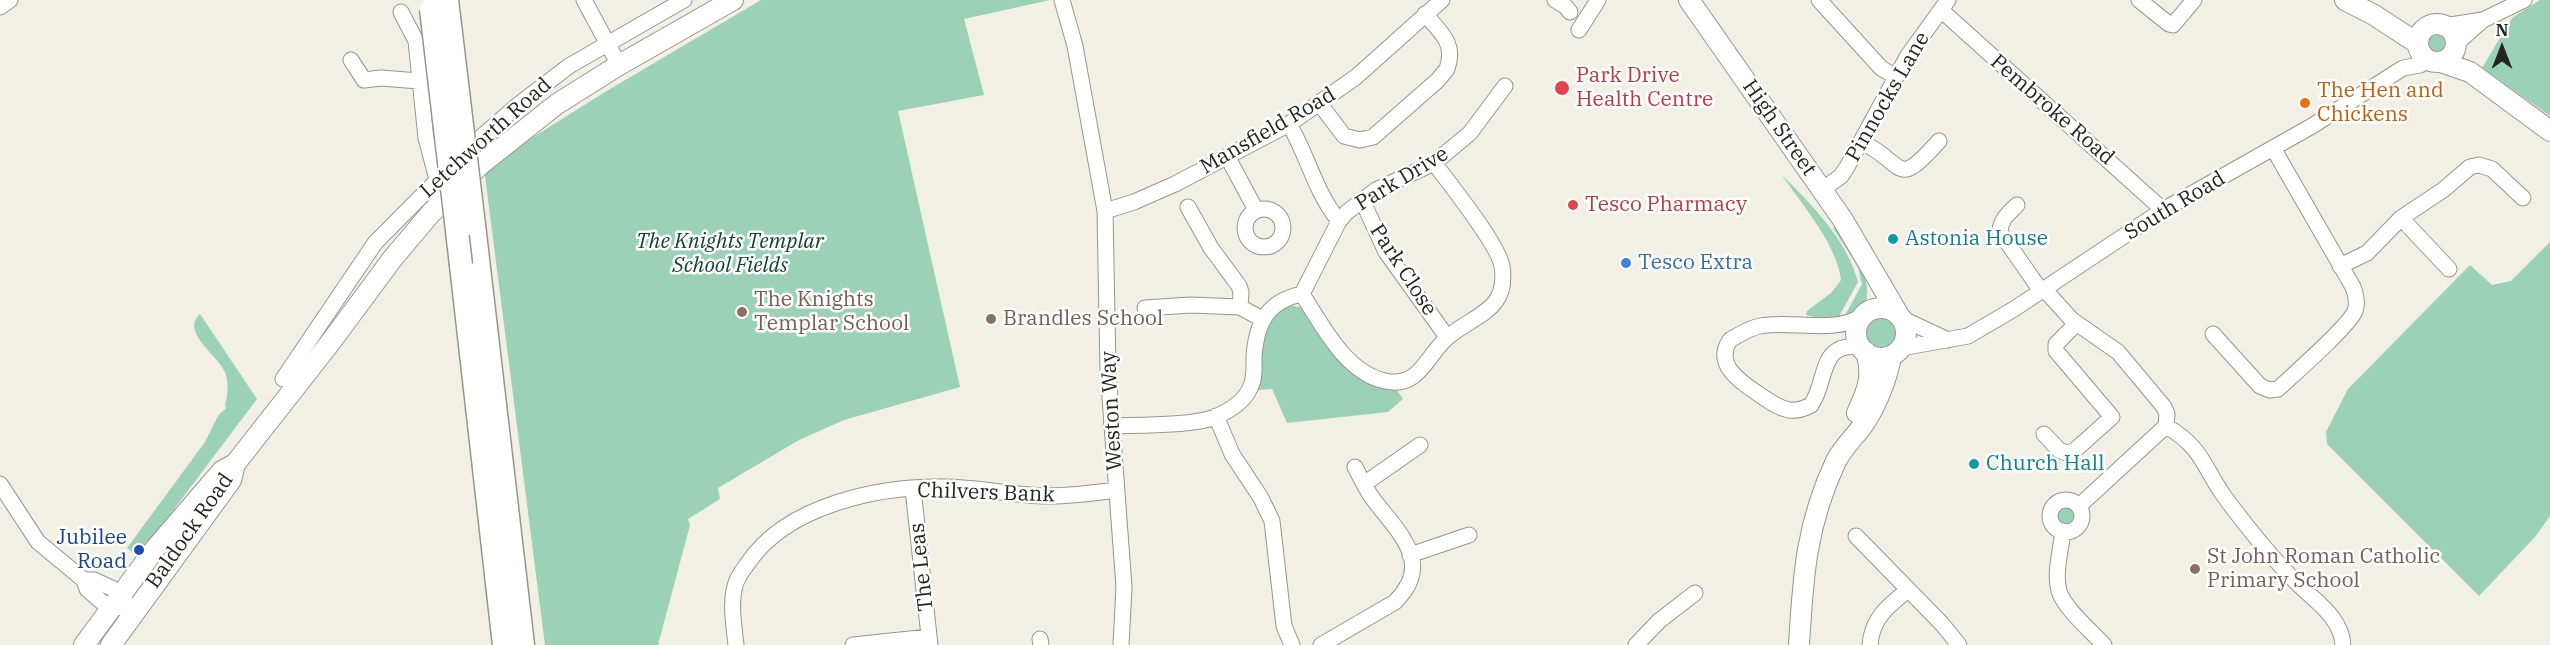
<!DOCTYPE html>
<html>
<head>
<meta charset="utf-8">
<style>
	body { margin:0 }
	#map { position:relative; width:2550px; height:645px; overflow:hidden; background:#f2efe4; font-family:"IBM Plex Serif",serif }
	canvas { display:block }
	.north { position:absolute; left:2472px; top:18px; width:60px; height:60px; -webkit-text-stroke:4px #fff; paint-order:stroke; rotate:0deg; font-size:16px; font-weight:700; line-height:24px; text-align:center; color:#262521 }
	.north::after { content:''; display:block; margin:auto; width:21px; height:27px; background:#262521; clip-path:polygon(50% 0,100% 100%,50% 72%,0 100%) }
</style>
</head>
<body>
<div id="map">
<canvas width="2550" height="645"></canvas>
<div class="north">N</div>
</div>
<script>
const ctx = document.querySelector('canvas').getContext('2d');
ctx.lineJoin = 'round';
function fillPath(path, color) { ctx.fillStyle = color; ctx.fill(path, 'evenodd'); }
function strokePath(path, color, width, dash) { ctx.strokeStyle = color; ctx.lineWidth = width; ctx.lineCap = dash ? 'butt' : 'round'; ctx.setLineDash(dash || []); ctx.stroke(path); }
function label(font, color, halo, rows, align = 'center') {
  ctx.font = font + ' "IBM Plex Serif",serif'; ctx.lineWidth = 5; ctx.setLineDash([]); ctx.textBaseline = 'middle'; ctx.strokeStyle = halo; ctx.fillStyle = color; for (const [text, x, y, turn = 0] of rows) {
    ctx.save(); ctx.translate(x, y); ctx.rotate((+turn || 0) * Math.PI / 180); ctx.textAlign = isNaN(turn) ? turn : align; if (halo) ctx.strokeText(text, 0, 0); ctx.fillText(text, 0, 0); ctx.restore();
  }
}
const green = new Path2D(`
	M 761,0 L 1050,0 L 964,19 L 984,95 L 898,111 L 960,387 L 844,420 L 799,440 L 718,488 L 720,499 L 688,519 L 690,525 L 658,645 L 545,645 L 484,168 L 605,92 Z
	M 2540,0 L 2550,0 L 2550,116 L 2482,68 L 2512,18 Z
	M2424 43a13 13 0 1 1 26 0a13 13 0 1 1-26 0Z
	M 1782,175 C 1812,205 1847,240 1858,282 L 1837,320 L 1829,321 L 1806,315 L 1807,311 L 1832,292 L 1841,280 C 1837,244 1802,205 1782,175 Z
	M 1837,225 C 1849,245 1882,290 1860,311 C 1856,315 1849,316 1843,319 L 1862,284 L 1858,267 L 1833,228 Z
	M 2550,242 L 2550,516 L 2535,537 L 2479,596 L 2327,444 L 2326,432 L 2348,389 L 2470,265 L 2492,285 L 2511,281 Z
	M 1288,305 L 1305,308 L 1384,388 L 1397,390 L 1403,399 L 1388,412 L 1287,423 L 1272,389 L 1258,390 C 1266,352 1252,332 1288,305 Z
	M1864 332a19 19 0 1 1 38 0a19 19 0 1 1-38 0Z
	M 200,314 L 257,399 L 138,557 L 127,548 L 205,442 L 218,416 L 226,408 L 225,405 C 228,394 229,383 225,372 C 218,355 180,332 200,314 Z
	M2055 517a11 11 0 1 1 22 0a11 11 0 1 1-22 0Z`);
const minor = new Path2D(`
	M 584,0 L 619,65
	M 1062,0 L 1075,46 L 1105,211 L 1108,371 L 1124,587 L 1121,645
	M 1555,0 L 1565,6 L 1570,12
	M 1819,0 L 1881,68 L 1896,77
	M 2139,0 L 2169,24 L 2173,25 L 2194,0
	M 0,7 L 10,0
	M 1941,10 L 2163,210
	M 401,12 L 416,41 L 426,138 L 437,179
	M 2444,26 L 2483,20 L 2524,0
	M 1579,30 L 1598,0
	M 2457,43 L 2483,20
	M 351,60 L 364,80 L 381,78 L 419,81
	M 1320,104 L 1344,136 L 1360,140 L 1373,137 L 1438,80 L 1447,69 C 1456,43 1441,33 1425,14
	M 1289,124 C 1308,156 1315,192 1339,221
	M 1862,142 C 1907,165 1895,190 1939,141
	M 1228,158 L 1256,210
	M 1822,190 L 1841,176 L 1847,167 L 1907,57 L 1948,0
	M 1362,200 L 1386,252 L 1447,337
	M 2017,205 C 2009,213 2000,220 2000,232 L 2041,291
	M 1188,207 L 1211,248 L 1239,286 L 1241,292 L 1240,307 L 1262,319
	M1245 228a19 19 0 1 1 38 0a19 19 0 1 1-38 0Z
	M 1105,211 L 1134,202 L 1175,184 L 1289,124 L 1356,77 L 1442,0
	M 2401,218 L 2449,269
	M 2340,266 L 2367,253 L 2401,218 L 2443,190 L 2470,167 L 2479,165 L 2492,169 L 2523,198
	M 2044,289 L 2072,320 L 2118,352 L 2164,407 L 2167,414 L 2166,426 C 2202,447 2203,466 2224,496 C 2246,526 2271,557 2298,584 C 2316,602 2341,617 2343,645
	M 1302,294 C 1322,325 1346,373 1385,381 C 1420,389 1427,354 1448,337 C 1475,314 1509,311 1502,266 C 1498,244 1450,184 1434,163
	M 1145,308 L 1191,305 L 1240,307
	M 1903,319 L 1948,340
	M 2213,334 L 2260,386 L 2269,390 L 2278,389 C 2293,375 2349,326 2355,311 C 2358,303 2356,295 2353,287 L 2273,148
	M 1861,347 C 1818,341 1828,381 1811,405 C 1804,409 1797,411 1789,410 C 1778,408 1769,401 1760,395 C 1742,383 1713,365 1730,340 C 1739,335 1749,328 1760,326 C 1793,320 1831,334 1861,317
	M 1901,348 L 1968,336 L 2014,309 L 2163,210 L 2312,126 L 2403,68 L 2420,65 L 2429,60
	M 283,379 L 375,243 L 471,146 L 518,105 L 569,66 L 684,0
	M 1216,416 L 1232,454 L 1261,498 L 1272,521 L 1284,626 L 1292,645
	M 1111,426 C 1138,425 1192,426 1215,417 C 1229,411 1244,402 1250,388 C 1255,379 1254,368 1254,357 C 1256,324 1267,301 1302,294 L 1339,221 L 1347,212 L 1376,190 L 1434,163 L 1470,133 L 1505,86
	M 2044,434 L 2059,450 L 2066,453 L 2074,451 L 2112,417 L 2056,351 L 2056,344 L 2076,324
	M 0,484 L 38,542 L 84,580 L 87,589 L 110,609 L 127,606
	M 1364,484 L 1420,445
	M 913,489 L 930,645
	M2050 516a16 16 0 1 1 32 0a16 16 0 1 1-32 0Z
	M 2079,506 L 2166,426
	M 2063,531 C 2061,550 2054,573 2059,591 C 2064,608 2092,632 2104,645
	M 1856,536 L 1942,624 L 1959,645
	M 1410,555 L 1469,535
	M 84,580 L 94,580 L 122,593 L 126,602
	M 1040,639 L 1041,645
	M 736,645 C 734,626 730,604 735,586 C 737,577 743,570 748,563 C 787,505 879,486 944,487 C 979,487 1014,496 1048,496 C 1071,496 1094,493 1116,490
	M 853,645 L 929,637
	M 1321,645 L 1395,602 C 1406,591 1415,576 1412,560 C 1408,537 1384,515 1371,496 C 1365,487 1360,477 1355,467
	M 1636,645 L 1659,621 L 1695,593
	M 1870,645 C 1872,618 1888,606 1908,590`);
const major = new Path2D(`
	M 1689,0 L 1843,220 L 1897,312
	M 2345,0 L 2374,15 L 2417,43
	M2418 43a19 19 0 1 1 38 0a19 19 0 1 1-38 0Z
	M 2441,62 L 2470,72 L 2550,131
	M1856 333a25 25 0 1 1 50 0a25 25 0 1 1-50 0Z
	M 1857,413 C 1867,391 1874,376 1866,352
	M 84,645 L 155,549 L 222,471 L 233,465
	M 111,645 L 231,480 L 235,464 L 330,343 L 393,258 L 431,213 L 480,165 L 557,104 L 619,65 L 733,0
	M 1799,645 C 1803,576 1806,525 1836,461 C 1843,448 1852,439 1861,428 C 1875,409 1887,380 1891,356`);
const highway = new Path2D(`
	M 474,225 L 523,645
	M 461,265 L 504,645`);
const highwayBridge = new Path2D(`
	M 447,0 L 474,225
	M 431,9 L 461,265`);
const markers = [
	[1562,88,8,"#e0444e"],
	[2305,103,6,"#e8710a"],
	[1573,205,6,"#e0444e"],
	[1893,239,6,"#0f9aa8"],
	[1626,263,6,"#3f7fe0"],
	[742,312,6,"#8d6e63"],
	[991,319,6,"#8d6e63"],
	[1974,464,6,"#0f9aa8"],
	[139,550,6,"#1a4fb4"],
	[2195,569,6,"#8d6e63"]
];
const healthNames = [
	["Park Drive",1576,76],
	["Health Centre",1576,100],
	["Tesco Pharmacy",1585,205]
];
const foodNames = [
	["The Hen and",2317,91],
	["Chickens",2317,115]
];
const streetNames = [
	["Pinnocks Lane",1888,97,-60],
	["Pembroke Road",2052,110,41],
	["High Street",1779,128,55],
	["Mansfield Road",1268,131,-30],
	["Letchworth Road",486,138,-42],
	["Park Drive",1402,179,-31],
	["South Road",2175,206,-31],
	["Park Close",1403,270,57],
	["Weston Way",1112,411,-93],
	["Chilvers Bank",986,493,2],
	["Baldock Road",190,531,-55],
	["The Leas",922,567,-96]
];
const cultureNames = [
	["Astonia House",1905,239],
	["Church Hall",1986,464]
];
const parkNames = [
	["The Knights Templar",730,242],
	["School Fields",730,266]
];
const shopNames = [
	["Tesco Extra",1638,263]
];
const educationNames = [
	["The Knights",754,300],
	["Templar School",754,324],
	["Brandles School",1003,319],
	["St John Roman Catholic",2207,557],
	["Primary School",2207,581]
];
const transitNames = [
	["Jubilee",127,538],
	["Road",127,562]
];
fillPath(green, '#9bd1b6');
strokePath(minor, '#98968b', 17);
strokePath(major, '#98968b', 22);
strokePath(highway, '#98968b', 25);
strokePath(minor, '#fff', 15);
strokePath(major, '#fff', 20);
strokePath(highway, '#fff', 22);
strokePath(highwayBridge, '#98968b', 25, []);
strokePath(highwayBridge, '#fff', 22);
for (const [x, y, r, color] of markers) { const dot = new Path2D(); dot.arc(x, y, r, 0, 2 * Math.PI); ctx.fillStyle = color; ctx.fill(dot); strokePath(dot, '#fff', 2); }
label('21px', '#be3a42', '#fff', healthNames, 'left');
label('21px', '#c56008', '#fff', foodNames, 'left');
label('21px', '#262521', '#fff', streetNames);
label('21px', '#0d838f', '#fff', cultureNames, 'left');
label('italic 21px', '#124430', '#fff', parkNames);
label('21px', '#366cbe', '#fff', shopNames, 'left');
label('21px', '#785e54', '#fff', educationNames, 'left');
label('21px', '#164399', '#fff', transitNames, 'right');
</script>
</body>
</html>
